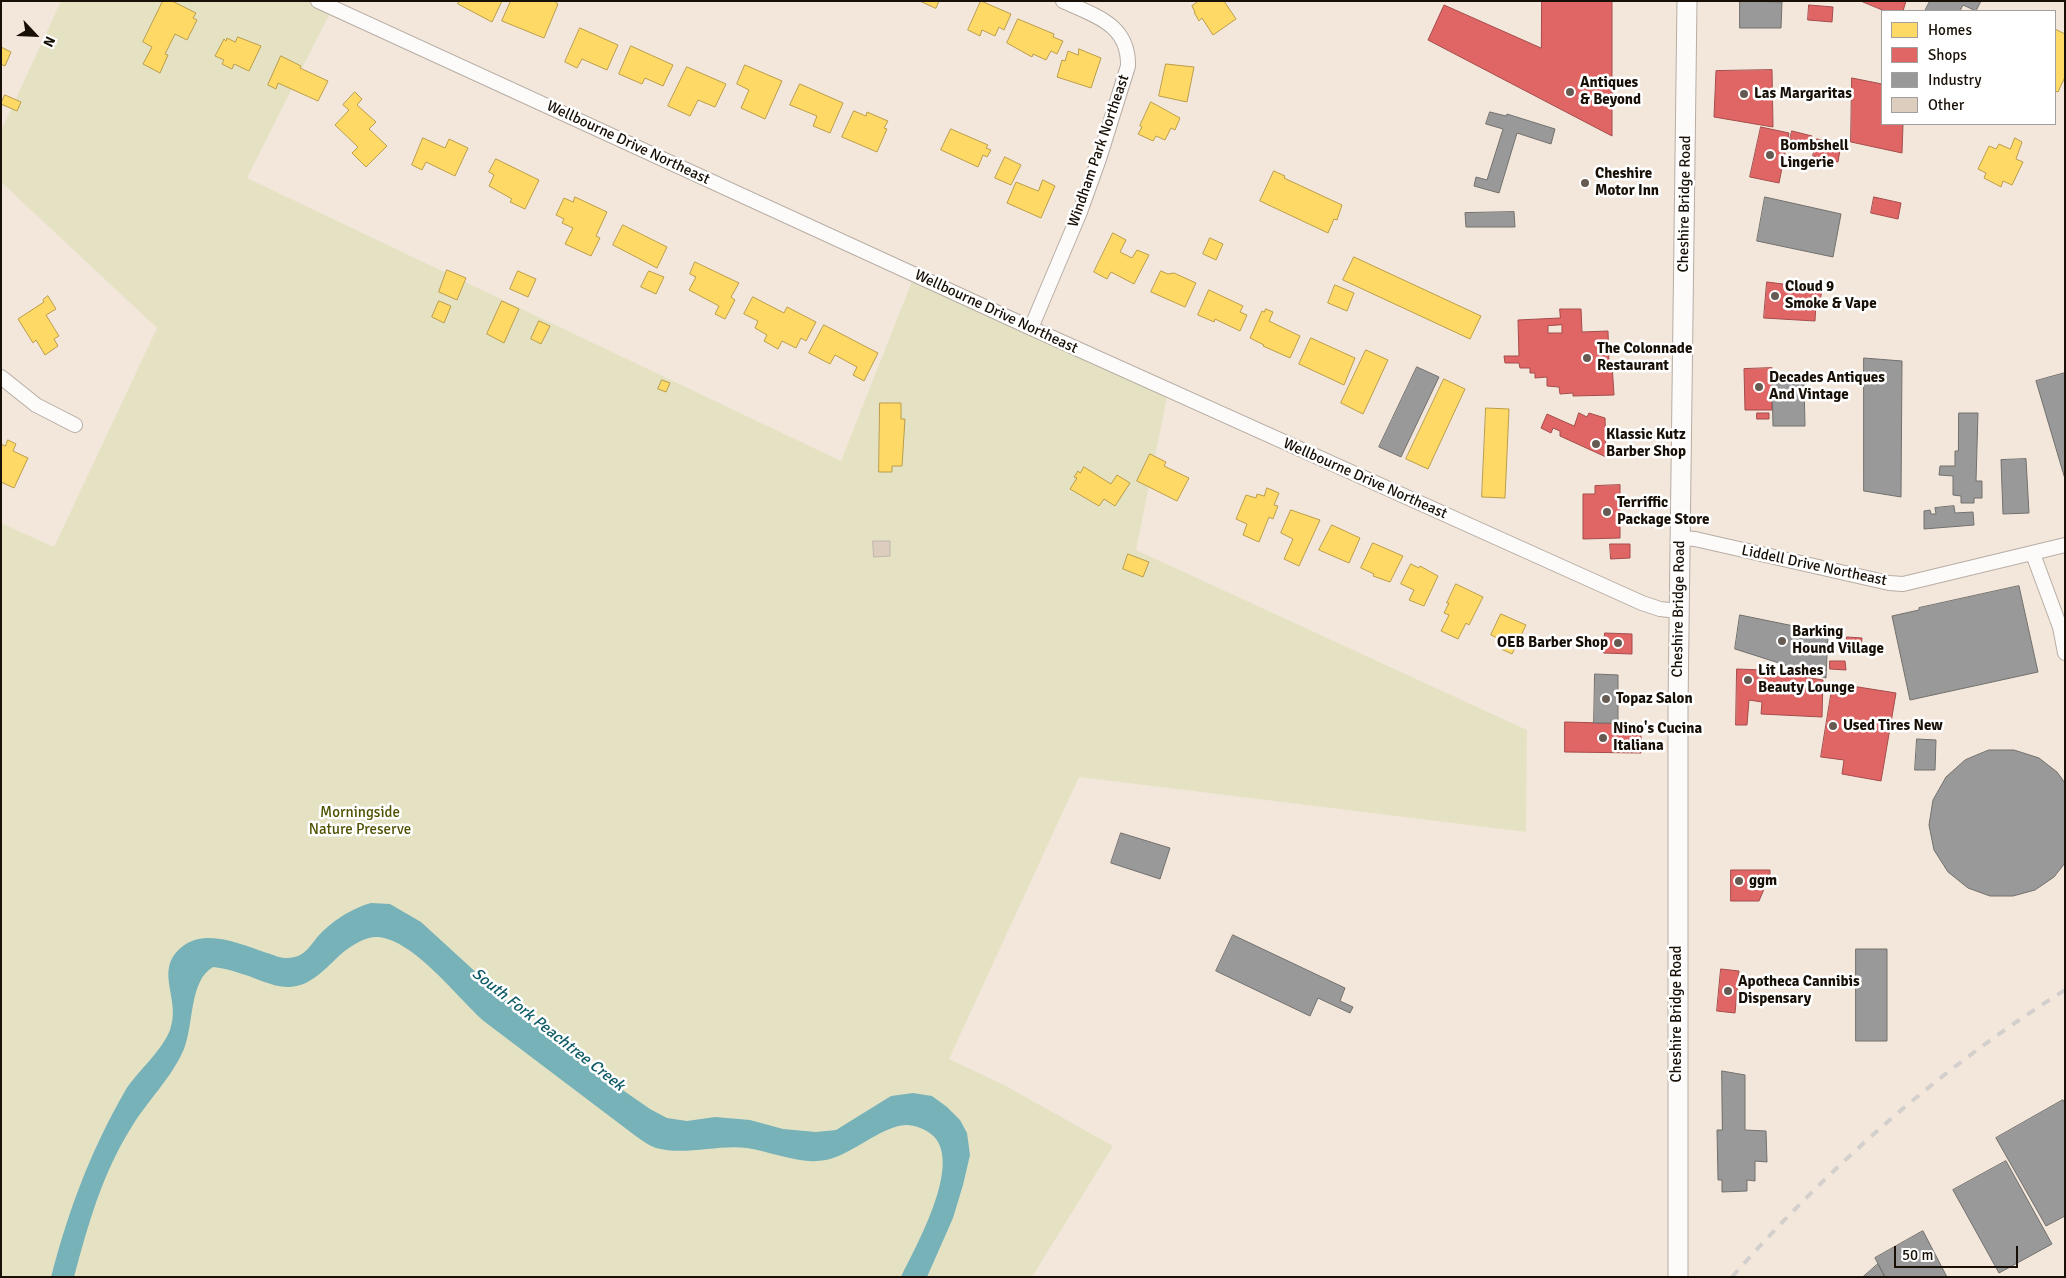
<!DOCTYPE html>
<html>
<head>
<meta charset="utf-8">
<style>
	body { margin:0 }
	#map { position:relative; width:2066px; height:1278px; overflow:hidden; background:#f3e7dc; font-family:Signika,sans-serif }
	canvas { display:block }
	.frame { position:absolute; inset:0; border:2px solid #181007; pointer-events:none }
	.legend { position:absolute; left:1881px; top:10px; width:175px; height:115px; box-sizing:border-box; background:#fff; border:1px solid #a39f9c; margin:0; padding:6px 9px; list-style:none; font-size:15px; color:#181007 }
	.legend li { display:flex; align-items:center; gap:10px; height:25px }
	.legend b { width:25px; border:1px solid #a39f9c }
	.north { position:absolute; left:10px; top:10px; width:50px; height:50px; -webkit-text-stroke:4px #fff; paint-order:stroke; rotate:115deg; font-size:14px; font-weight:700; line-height:20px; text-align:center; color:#181007 }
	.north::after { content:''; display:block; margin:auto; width:18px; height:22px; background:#181007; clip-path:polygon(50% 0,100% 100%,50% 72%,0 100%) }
	.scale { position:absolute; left:1894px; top:1246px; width:124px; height:22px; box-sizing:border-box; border:2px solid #181007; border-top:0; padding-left:6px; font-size:15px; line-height:18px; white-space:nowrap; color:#181007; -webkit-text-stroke:4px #fff; paint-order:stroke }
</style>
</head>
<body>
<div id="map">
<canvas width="2066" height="1278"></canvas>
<div class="frame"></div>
<ul class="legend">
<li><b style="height:14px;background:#ffd966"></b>Homes</li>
<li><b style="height:14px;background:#e06666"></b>Shops</li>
<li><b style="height:14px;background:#999"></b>Industry</li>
<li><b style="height:14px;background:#dccdbf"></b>Other</li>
</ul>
<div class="north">N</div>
<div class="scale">50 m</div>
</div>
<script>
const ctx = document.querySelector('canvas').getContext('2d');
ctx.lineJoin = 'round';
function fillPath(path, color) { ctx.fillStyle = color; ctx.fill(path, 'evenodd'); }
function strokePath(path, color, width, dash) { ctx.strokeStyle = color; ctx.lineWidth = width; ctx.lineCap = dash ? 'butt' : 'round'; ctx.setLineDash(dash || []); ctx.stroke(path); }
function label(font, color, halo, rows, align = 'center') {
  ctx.font = font + ' Signika,sans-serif'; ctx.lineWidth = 5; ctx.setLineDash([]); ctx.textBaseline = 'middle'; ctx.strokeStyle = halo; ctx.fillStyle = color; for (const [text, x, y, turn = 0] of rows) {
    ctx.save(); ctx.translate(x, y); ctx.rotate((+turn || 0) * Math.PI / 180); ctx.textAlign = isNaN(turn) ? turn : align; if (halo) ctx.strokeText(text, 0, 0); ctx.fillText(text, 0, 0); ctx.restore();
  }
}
const green = new Path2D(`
	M 61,1 L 325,1 L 334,5 L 247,178 L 841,461 L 914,276 L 1168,392 L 1136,550 L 1527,730 L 1526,832 L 1079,777 L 949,1059 L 1004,1085 L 1113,1146 L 1032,1277 L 1,1277 L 1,523 L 54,547 L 157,328 L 1,182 L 1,131 Z`);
const water = new Path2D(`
	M 371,903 L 390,904 L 421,922 L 516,1009 L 601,1075 L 650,1109 L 667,1118 L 687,1121 L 715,1117 L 750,1120 L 783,1129 L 816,1132 L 836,1130 L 891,1096 L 913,1093 L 932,1096 L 947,1107 L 960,1120 L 967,1133 L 970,1155 L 963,1185 L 953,1218 L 927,1277 L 901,1277 C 916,1246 965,1160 931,1134 C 925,1129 915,1125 906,1125 C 881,1126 852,1155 826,1160 C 800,1165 773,1152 747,1148 C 718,1144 686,1156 656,1148 C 650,1146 643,1141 637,1137 L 485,1022 C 458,999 414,939 377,937 C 365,936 349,947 340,955 C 326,968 311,986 290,987 C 273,988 255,977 239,973 C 231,970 222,968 213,967 C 189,981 194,1024 184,1049 C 171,1079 147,1101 131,1128 C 102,1174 88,1225 74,1277 L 51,1277 C 69,1209 90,1152 125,1091 C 138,1070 160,1054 170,1030 C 182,998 152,970 183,946 C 207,928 242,945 267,953 C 272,954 279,958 285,958 C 307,959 310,943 323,931 C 337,918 353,908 371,903 Z`);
const homes = new Path2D(`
	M 163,1 L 172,1 L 196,13 L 193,18 L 197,20 L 187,40 L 175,34 L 165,54 L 168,55 L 160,73 L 143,64 L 152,47 L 143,42 Z
	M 459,1 L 502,1 L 492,22 L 458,4 Z
	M 511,1 L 554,1 L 558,4 L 544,38 L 502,21 Z
	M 920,1 L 939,1 L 936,8 Z
	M 981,1 L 1011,14 L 1004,30 L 999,27 L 995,36 L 982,30 L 980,36 L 968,30 Z
	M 1199,1 L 1224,1 L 1236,19 L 1213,35 L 1202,18 L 1199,21 L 1194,12 L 1195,12 L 1192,6 Z
	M 1018,19 L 1054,34 L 1053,37 L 1063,41 L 1057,54 L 1051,51 L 1046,60 L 1033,54 L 1032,57 L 1007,43 Z
	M 580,28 L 618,45 L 607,70 L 582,59 L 577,68 L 565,62 Z
	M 2055,29 L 2065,34 L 2065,77 L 2058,92 L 2055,91 Z
	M 238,37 L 261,46 L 249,71 L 234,64 L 232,69 L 222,64 L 224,60 L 215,56 L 224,39 L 226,41 L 227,38 L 235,42 Z
	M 631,46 L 673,65 L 663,86 L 645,78 L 642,84 L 619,74 Z
	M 1,47 L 11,52 L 5,66 L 1,64 Z
	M 1079,49 L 1101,58 L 1091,88 L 1057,77 L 1062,60 L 1065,61 L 1068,51 L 1078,55 Z
	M 281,56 L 301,66 L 300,68 L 328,81 L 318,101 L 278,83 L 276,89 L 268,85 Z
	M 1166,64 L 1194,67 L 1187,102 L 1159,96 Z
	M 745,65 L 782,81 L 765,119 L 741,108 L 749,90 L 737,84 Z
	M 687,67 L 726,84 L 715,107 L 698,100 L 690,116 L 668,106 Z
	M 800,84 L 843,103 L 830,133 L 813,126 L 817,116 L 790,105 Z
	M 355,92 L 362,99 L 357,105 L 376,122 L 369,129 L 387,146 L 366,167 L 352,153 L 358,147 L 335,125 L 349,110 L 343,105 Z
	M 5,95 L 21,102 L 17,111 L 1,104 Z
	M 1151,102 L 1180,118 L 1175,130 L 1171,128 L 1165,140 L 1156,136 L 1153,141 L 1138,134 L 1142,127 L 1140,126 Z
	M 854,111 L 866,116 L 867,112 L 888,121 L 884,128 L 887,129 L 877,152 L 842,137 Z
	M 951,129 L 988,145 L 986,148 L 991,150 L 987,157 L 983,155 L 978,167 L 941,150 Z
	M 423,138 L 445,148 L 449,139 L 468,148 L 455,176 L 426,162 L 422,170 L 412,165 Z
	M 2015,138 L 2022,142 L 2016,159 L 2023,162 L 2012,185 L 2003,181 L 2001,187 L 1984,178 L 1986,173 L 1978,169 L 1989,146 L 1996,149 L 1999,144 L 2010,149 Z
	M 1005,157 L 1021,165 L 1011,185 L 995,178 Z
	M 496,159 L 539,180 L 525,209 L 510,202 L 512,199 L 489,186 L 494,175 L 489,172 Z
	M 1274,171 L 1285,176 L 1284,178 L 1342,205 L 1337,220 L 1334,219 L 1328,233 L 1260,201 Z
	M 1043,180 L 1055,186 L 1041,218 L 1007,203 L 1016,182 L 1038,191 Z
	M 575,197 L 607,212 L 596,236 L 600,238 L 591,256 L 565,244 L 573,228 L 562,223 L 564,219 L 556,215 L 564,198 L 573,202 Z
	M 623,225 L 667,247 L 657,268 L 613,245 Z
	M 1113,233 L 1126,240 L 1120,252 L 1132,258 L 1137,250 L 1149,255 L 1134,284 L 1111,272 L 1107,279 L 1094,272 Z
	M 1210,238 L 1223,244 L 1216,260 L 1203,254 Z
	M 1354,257 L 1481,316 L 1470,339 L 1343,280 Z
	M 695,262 L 739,283 L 731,297 L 735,300 L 725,319 L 715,314 L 719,306 L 689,290 L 696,277 L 690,274 Z
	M 447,270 L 466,278 L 457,300 L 439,292 Z
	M 518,271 L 536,279 L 528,297 L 510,289 Z
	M 649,271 L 664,277 L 656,294 L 641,287 Z
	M 1161,271 L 1168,274 L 1174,273 L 1196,283 L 1185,307 L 1151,292 Z
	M 1335,285 L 1354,293 L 1347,311 L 1328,303 Z
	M 1209,290 L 1243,306 L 1240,312 L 1247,315 L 1240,331 L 1215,319 L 1214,322 L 1198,315 Z
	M 48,296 L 56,309 L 46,315 L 59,336 L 54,339 L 58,346 L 45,355 L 36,340 L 33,343 L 18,319 L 44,302 L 43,300 Z
	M 753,297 L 784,313 L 787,307 L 816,322 L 806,341 L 801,338 L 796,348 L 782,341 L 778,349 L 764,341 L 767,335 L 755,328 L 758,321 L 744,314 Z
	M 439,301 L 451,306 L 444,323 L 432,317 Z
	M 502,301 L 519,309 L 504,343 L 487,334 Z
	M 1266,309 L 1273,312 L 1269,321 L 1300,336 L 1290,358 L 1263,346 L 1264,345 L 1250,338 L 1262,311 L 1264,312 Z
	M 539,321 L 550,326 L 541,344 L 531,339 Z
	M 824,325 L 878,353 L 864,381 L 853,375 L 857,367 L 835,355 L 830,364 L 809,353 Z
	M 1311,338 L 1355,358 L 1344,385 L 1299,364 Z
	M 1366,350 L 1388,360 L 1363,414 L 1341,403 Z
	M 1444,379 L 1465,389 L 1428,469 L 1406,459 Z
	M 662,380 L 670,383 L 666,392 L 658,389 Z
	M 880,403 L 901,403 L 901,419 L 905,419 L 902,466 L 892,466 L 892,472 L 879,472 Z
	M 1486,408 L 1509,409 L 1505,498 L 1482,497 Z
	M 8,440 L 16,444 L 13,451 L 28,458 L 14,488 L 1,482 L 1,444 L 5,446 Z
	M 1150,454 L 1166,462 L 1164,466 L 1189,478 L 1177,501 L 1137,481 Z
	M 1084,467 L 1111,484 L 1117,475 L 1130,483 L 1115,506 L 1104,499 L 1099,506 L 1070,489 L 1077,478 L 1074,477 L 1078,471 L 1080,473 Z
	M 1267,488 L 1279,493 L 1274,505 L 1278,506 L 1273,519 L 1269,517 L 1259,542 L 1243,535 L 1247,524 L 1236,519 L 1246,495 L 1256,498 L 1257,494 L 1264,496 Z
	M 1291,510 L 1320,520 L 1299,566 L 1284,559 L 1293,539 L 1281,533 Z
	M 1332,525 L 1360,538 L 1349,563 L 1319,550 Z
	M 1373,543 L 1403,556 L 1390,582 L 1373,576 L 1374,574 L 1361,568 Z
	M 1128,554 L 1149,562 L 1143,577 L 1123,569 Z
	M 1411,564 L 1419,568 L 1420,566 L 1438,576 L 1424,606 L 1409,600 L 1414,590 L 1401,584 Z
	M 1456,584 L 1483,597 L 1469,625 L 1466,623 L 1458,639 L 1441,631 L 1449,615 L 1444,613 L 1449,603 L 1447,603 Z
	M 1501,614 L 1526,625 L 1512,654 L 1501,649 L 1505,642 L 1491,635 Z`);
const shops = new Path2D(`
	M 1542,1 L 1612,1 L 1612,136 L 1428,40 L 1444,5 L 1541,48 Z
	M 1861,1 L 1906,1 L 1903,11 L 1885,11 Z
	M 1809,5 L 1833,7 L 1832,22 L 1808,20 Z
	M 1772,70 L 1773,127 L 1714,117 L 1716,71 Z
	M 1852,78 L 1882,84 L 1882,124 L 1903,124 L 1902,153 L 1851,142 Z
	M 1761,127 L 1789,133 L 1779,183 L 1750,177 Z
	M 1792,131 L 1812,136 L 1810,144 L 1790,139 Z
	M 1817,139 L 1841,144 L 1838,162 L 1813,156 Z
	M 1874,197 L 1901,203 L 1898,219 L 1871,213 Z
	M 1767,282 L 1822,289 L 1820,302 L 1816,302 L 1815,321 L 1764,318 Z
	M 1560,309 L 1581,309 L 1582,332 L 1608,331 L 1609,364 L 1612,364 L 1614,395 L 1573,396 L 1573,393 L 1560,394 L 1559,387 L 1547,386 L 1547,377 L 1535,378 L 1535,373 L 1530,373 L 1530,368 L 1520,368 L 1519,363 L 1505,363 L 1504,356 L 1519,356 L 1518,320 L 1560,318 ZM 1562,325 L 1562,333 L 1548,333 L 1548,326 Z
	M 1772,368 L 1772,410 L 1745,410 L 1744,369 Z
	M 1579,413 L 1587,417 L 1589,413 L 1605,418 L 1606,457 L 1560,436 L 1560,431 L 1553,428 L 1551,433 L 1541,428 L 1547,414 L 1574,426 Z
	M 1757,413 L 1769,413 L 1769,419 L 1757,419 Z
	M 1620,485 L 1620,538 L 1583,539 L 1583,494 L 1595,494 L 1595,486 Z
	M 1610,544 L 1630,544 L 1630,558 L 1611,559 Z
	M 1605,633 L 1632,634 L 1632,654 L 1604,653 Z
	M 1847,637 L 1862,638 L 1861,648 L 1846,646 Z
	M 1830,661 L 1845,661 L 1846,670 L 1830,669 Z
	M 1737,669 L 1762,670 L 1823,680 L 1822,717 L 1761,714 L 1762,702 L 1749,700 L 1747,725 L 1736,725 Z
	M 1833,683 L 1896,693 L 1881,781 L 1842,774 L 1844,760 L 1821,757 Z
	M 1565,722 L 1641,724 L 1641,753 L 1565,752 Z
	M 1731,870 L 1770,870 L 1770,875 L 1759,901 L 1731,901 Z
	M 1721,969 L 1739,971 L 1735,1013 L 1717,1011 Z`);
const industry = new Path2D(`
	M 1740,1 L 1782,2 L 1781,28 L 1740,28 Z
	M 1930,1 L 1981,1 L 1976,11 L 1963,5 L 1960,11 L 1925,11 Z
	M 1490,112 L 1506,116 L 1507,114 L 1555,129 L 1551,144 L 1517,133 L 1499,193 L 1474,186 L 1476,177 L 1487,180 L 1503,129 L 1486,124 Z
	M 1765,197 L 1841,214 L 1833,257 L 1757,241 Z
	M 1514,212 L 1515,227 L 1466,227 L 1465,213 Z
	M 1864,358 L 1902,361 L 1901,497 L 1864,491 Z
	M 1417,367 L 1439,377 L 1401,457 L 1379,447 Z
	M 2065,373 L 2065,479 L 2036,381 Z
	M 1804,383 L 1805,426 L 1773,426 L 1772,384 Z
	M 1959,413 L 1978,413 L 1976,481 L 1982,481 L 1982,498 L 1974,498 L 1974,503 L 1961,503 L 1961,496 L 1953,495 L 1953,476 L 1939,475 L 1940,466 L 1955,466 L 1955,451 L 1958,451 Z
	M 2026,459 L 2029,513 L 2003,514 L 2001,460 Z
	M 1954,506 L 1955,513 L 1973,512 L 1974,525 L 1924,529 L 1924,511 L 1930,510 L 1931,514 L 1936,514 L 1935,508 Z
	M 2019,586 L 2038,672 L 1910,700 L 1892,616 L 1919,610 L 1919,608 Z
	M 1740,615 L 1828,633 L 1826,678 L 1735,649 Z
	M 1595,674 L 1618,675 L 1618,723 L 1594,723 Z
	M 1917,739 L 1936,740 L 1935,770 L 1915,770 Z
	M 1989,750 L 2014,750 L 2039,758 L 2057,772 L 2065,783 L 2065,863 L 2054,877 L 2035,890 L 2013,896 L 1990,896 L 1968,888 L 1948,872 L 1934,850 L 1929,825 L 1933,800 L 1946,777 L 1965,760 Z
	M 1121,833 L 1170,848 L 1160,879 L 1111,863 Z
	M 1233,935 L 1345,988 L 1340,1001 L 1353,1007 L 1350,1013 L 1318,998 L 1310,1016 L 1216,971 Z
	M 1856,949 L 1887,949 L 1887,1041 L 1856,1041 Z
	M 1722,1071 L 1745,1075 L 1745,1130 L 1766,1131 L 1767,1162 L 1755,1161 L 1755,1181 L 1747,1180 L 1747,1191 L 1722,1192 L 1722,1180 L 1718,1180 L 1717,1130 L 1722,1130 Z
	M 2063,1100 L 2065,1104 L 2065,1216 L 2046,1226 L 1996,1138 Z
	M 2006,1161 L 2052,1244 L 1999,1273 L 1953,1190 Z
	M 1923,1231 L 1947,1277 L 1885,1277 L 1875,1258 Z
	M 1878,1264 L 1885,1277 L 1863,1277 Z`);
const building = new Path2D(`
	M 873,541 L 890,541 L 890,556 L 874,557 Z`);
const street = new Path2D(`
	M 318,1 L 1031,328 L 1642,603 L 1660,609 L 1678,611
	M 1031,328 L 1080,212 L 1099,159 L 1128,66 C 1129,24 1095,16 1063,1
	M 1,377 L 36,405 L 75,425
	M 1680,538 L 1695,539 L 1889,583 L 1903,584 L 2065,545
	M 2033,554 L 2060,627 L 2065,653`);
const secondary = new Path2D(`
	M 1678,1277 L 1678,707 L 1687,1`);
const rail = new Path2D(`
	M 1732,1277 C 1830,1166 1939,1069 2065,990`);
const markers = [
	[1570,92,5,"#655b52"],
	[1744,94,5,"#655b52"],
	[1770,155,5,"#655b52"],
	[1585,183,5,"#655b52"],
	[1775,296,5,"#655b52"],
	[1587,358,5,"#655b52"],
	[1759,387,5,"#655b52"],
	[1596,444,5,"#655b52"],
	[1607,512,5,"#655b52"],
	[1782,641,5,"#655b52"],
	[1618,643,5,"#655b52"],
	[1748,680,5,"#655b52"],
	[1606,699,5,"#655b52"],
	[1833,726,5,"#655b52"],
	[1603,738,5,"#655b52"],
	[1739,881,5,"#655b52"],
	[1728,991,5,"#655b52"]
];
const poiNames = [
	["Antiques",1580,83],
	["& Beyond",1580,100],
	["Las Margaritas",1754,94],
	["Bombshell",1780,146],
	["Lingerie",1780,163],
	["Cheshire",1595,174],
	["Motor Inn",1595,191],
	["Cloud 9",1785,287],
	["Smoke & Vape",1785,304],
	["The Colonnade",1597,349],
	["Restaurant",1597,366],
	["Decades Antiques",1769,378],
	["And Vintage",1769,395],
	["Klassic Kutz",1606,435],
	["Barber Shop",1606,452],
	["Terriffic",1617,503],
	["Package Store",1617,520],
	["Barking",1792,632],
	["Hound Village",1792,649],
	["OEB Barber Shop",1608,643,"right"],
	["Lit Lashes",1758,671],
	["Beauty Lounge",1758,688],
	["Topaz Salon",1616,699],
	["Used Tires New",1843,726],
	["Nino's Cucina",1613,729],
	["Italiana",1613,746],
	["ggm",1749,881],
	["Apotheca Cannibis",1738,982],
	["Dispensary",1738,999]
];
const streetNames = [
	["Wellbourne Drive Northeast",628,143,25],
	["Windham Park Northeast",1099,151,-71],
	["Cheshire Bridge Road",1685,204,-89],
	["Wellbourne Drive Northeast",996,312,25],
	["Wellbourne Drive Northeast",1365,479,24],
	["Liddell Drive Northeast",1814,566,12],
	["Cheshire Bridge Road",1679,609,-89],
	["Cheshire Bridge Road",1677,1014,-90]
];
const parkNames = [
	["Morningside",360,813],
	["Nature Preserve",360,830]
];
const waterNames = [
	["South Fork Peachtree Creek",548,1030,38]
];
fillPath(green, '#e5e2c4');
fillPath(water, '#76b2b8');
fillPath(homes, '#ffd966');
strokePath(homes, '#ba9d4a', 1);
fillPath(shops, '#e06666');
strokePath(shops, '#a44c4a', 1);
fillPath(industry, '#999');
strokePath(industry, '#72706d', 1);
fillPath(building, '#dccdbf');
strokePath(building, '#c0b7ad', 1);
strokePath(street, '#b7ada4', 16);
strokePath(secondary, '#b7ada4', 21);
strokePath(street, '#fdfbfa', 14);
strokePath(secondary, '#fdfbfa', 19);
strokePath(rail, '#d3cfcc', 4, [9, 9]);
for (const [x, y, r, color] of markers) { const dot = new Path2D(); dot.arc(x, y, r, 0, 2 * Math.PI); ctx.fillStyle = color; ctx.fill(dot); strokePath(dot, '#fff', 2); }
label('bold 15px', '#181007', '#fff', poiNames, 'left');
label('15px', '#181007', '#fff', streetNames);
label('15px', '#505100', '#fff', parkNames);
label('italic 16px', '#0f5b66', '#fff', waterNames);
</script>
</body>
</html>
